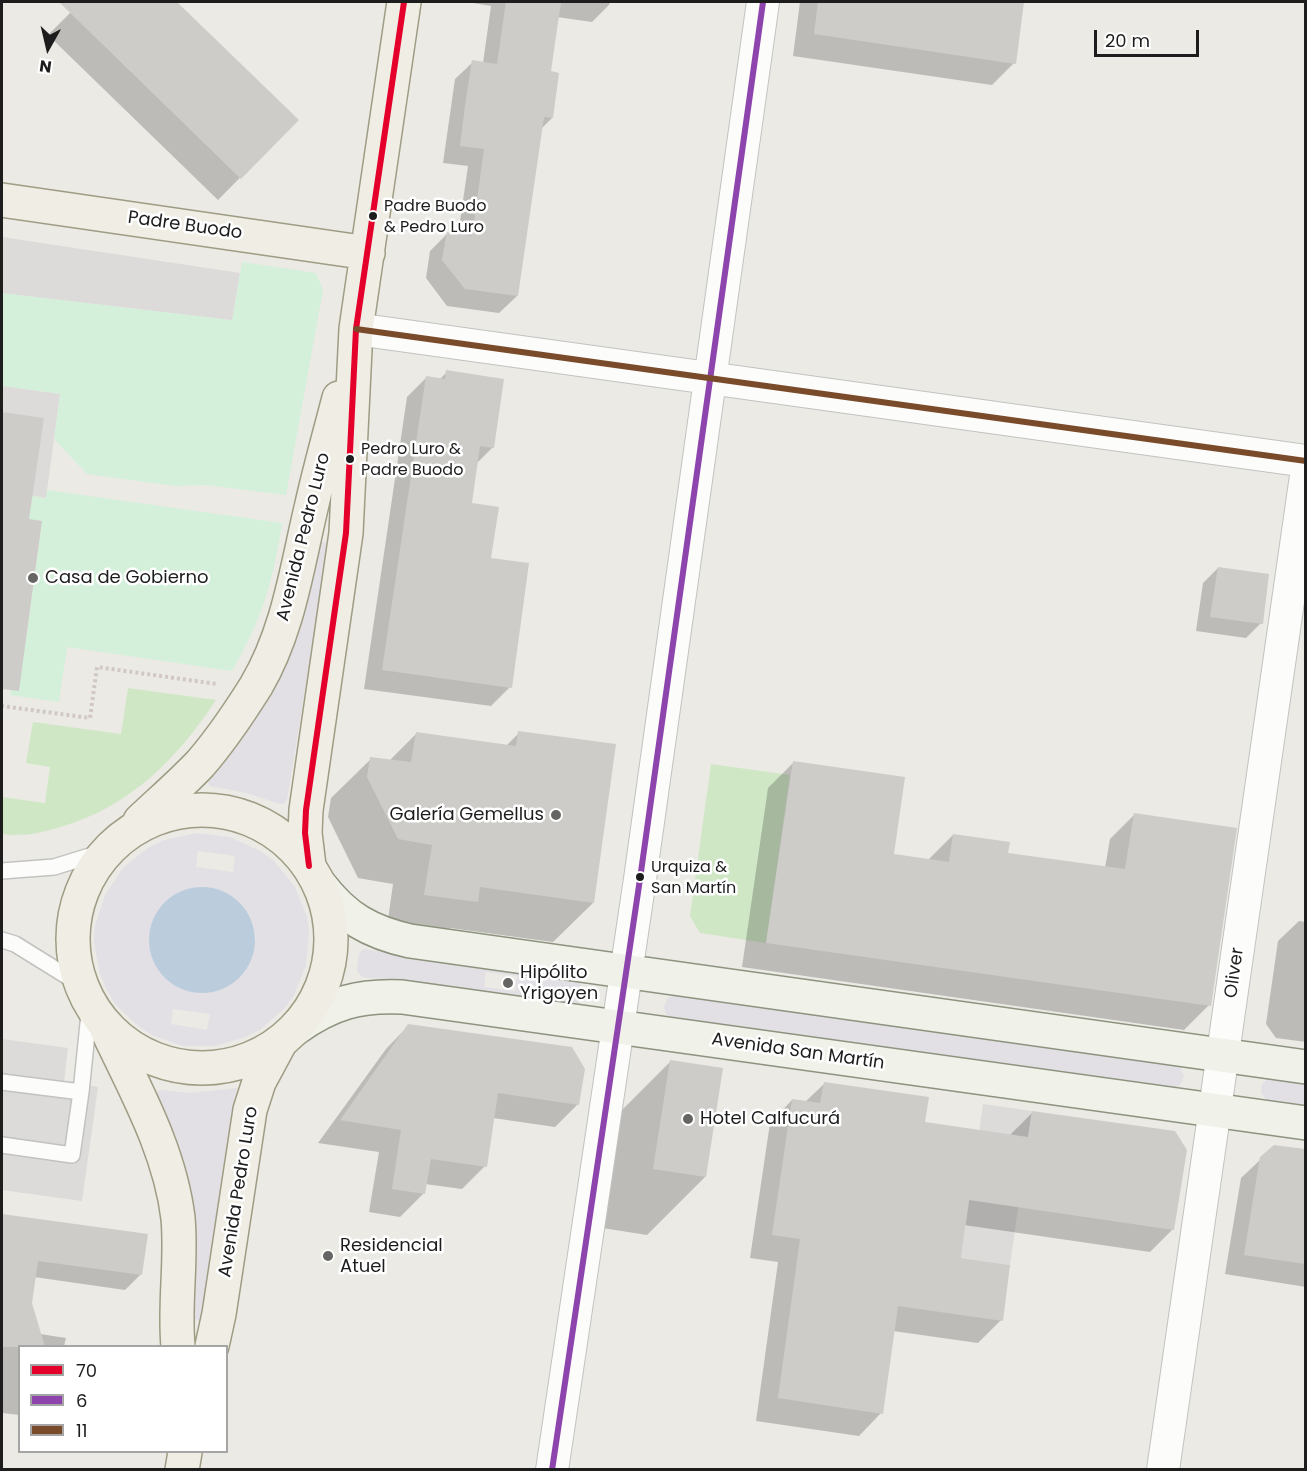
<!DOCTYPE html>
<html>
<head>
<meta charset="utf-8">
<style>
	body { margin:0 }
	#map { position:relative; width:1307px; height:1471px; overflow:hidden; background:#ebeae5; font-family:Poppins,sans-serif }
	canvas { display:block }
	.frame { position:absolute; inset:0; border:3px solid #1d1d1d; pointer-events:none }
	.legend { position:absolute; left:18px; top:1345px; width:210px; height:108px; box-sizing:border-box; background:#fff; border:2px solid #a5a5a5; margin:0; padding:8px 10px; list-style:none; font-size:18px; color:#1d1d1d }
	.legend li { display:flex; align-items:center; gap:12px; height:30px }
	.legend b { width:30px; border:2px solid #a5a5a5 }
	.north { position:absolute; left:18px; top:18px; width:60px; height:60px; -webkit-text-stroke:4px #fff; paint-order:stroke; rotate:188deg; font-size:16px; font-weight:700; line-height:24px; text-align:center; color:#1d1d1d }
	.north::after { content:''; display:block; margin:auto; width:21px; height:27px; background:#1d1d1d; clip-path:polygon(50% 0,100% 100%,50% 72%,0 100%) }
	.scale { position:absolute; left:1094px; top:30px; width:105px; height:27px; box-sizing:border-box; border:3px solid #1d1d1d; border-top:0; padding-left:8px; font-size:18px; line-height:21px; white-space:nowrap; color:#1d1d1d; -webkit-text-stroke:4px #fff; paint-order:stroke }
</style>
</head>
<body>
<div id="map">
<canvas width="1307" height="1471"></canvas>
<div class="frame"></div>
<ul class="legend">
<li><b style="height:8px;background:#e4002b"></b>70</li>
<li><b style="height:8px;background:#8e44ad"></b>6</li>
<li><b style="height:8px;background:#7a4b2a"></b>11</li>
</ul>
<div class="north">N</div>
<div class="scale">20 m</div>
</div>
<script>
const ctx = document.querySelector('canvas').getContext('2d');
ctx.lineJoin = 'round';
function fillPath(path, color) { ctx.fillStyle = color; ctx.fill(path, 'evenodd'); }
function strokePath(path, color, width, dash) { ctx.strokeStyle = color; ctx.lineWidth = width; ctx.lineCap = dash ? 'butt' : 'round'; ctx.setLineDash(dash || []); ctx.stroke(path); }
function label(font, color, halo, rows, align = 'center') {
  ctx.font = font + ' Poppins,sans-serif'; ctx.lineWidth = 5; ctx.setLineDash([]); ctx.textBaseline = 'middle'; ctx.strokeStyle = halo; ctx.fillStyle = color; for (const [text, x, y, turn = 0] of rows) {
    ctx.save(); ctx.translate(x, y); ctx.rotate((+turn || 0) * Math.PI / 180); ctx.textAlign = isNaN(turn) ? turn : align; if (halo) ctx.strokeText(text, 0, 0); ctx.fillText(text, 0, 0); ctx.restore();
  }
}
const grass = new Path2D(`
	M 128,688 L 216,700 C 177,759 130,807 60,827 C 42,833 21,837 2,834 L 2,797 L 45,803 L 50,767 L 26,763 L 33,722 L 121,734 Z
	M 711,764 L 790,775 L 766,943 L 700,933 L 690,916 Z`);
const park = new Path2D(`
	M 242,262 L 316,273 L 323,290 L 286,495 L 206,485 L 175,486 L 87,474 L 54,439 L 60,394 L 2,386 L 2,293 L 232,320 Z
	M 47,490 L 282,523 C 273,582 262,619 232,671 L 67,647 L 59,702 L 10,695 L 18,639 L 26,640 L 42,521 L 2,515 L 2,491 L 45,498 Z`);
const parking = new Path2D(`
	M 2,237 L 240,273 L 232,320 L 2,293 Z
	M 2,386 L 60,394 L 46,498 L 2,491 Z
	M 2,1039 L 68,1048 L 64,1082 L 98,1087 L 82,1201 L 2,1190 Z
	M 983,1104 L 1032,1111 L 1010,1265 L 961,1258 Z`);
const plaza = new Path2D(`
	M 318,541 L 327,543 L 328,550 L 287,800 L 284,804 L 280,804 L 246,793 L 210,786 L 207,781 Z
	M 197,833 L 230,837 L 260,851 L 274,861 L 295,887 L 307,917 L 309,933 L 306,965 L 294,995 L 285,1008 L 261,1029 L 246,1037 L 215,1046 L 183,1046 L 152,1035 L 138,1026 L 115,1004 L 107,990 L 100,974 L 94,942 L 95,926 L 105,895 L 123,868 L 149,847 L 164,840 ZM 198,851 L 235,856 L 233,872 L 196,867 ZM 234,897 L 243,906 L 250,916 L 254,927 L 256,939 L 164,978 L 152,959 ZM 173,1009 L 210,1014 L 207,1030 L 171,1024 Z
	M 363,949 L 572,978 L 581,983 L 583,996 L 578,1003 L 569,1005 L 363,977 L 358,973 L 357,968 L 359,954 ZM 486,972 L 517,976 L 515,991 L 484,987 Z
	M 675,994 L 1180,1066 L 1184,1077 L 1180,1085 L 1172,1089 L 672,1020 L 666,1014 L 664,1006 L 668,998 Z
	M 1268,1078 L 1305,1081 L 1305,1109 L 1268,1103 L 1261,1092 L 1262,1084 Z
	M 237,1088 L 205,1315 L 203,1319 L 199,1321 L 192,1318 L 155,1093 L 160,1090 L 190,1093 Z`);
const water = new Path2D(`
	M149 940a53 53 0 1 1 106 0a53 53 0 1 1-106 0Z`);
const shadow = new Path2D(`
	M 81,2 L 175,2 L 297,120 L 218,200 L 48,35 Z
	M 467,2 L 610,2 L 609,5 L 592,22 L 557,17 L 549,73 L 552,118 L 541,129 L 517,296 L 499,313 L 447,306 L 426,278 L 430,251 L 447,234 L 458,235 L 468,166 L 443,163 L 455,79 L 473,62 L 483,63 L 491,6 Z
	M 800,2 L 1023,2 L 1014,63 L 992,85 L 793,56 Z
	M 447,372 L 493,447 L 476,464 L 471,504 L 490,559 L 510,687 L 491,706 L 364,689 L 407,397 L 426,378 L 439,380 Z
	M 2,414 L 42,419 L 6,658 L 2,657 Z
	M 1218,568 L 1261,623 L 1246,638 L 1196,631 L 1203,583 Z
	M 519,733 L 593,903 L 553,942 L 450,928 L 437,941 L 386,934 L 393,884 L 358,878 L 328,817 L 331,798 L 371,759 L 389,761 L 416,734 L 506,746 Z
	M 793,763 L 893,855 L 928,860 L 953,835 L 1006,854 L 1105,868 L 1110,839 L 1135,814 L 1209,1005 L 1184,1030 L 742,967 L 768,788 Z
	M 1299,921 L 1306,922 L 1306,1042 L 1276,1038 L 1266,1024 L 1278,941 Z
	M 409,1025 L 578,1104 L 555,1127 L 493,1118 L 485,1166 L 462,1189 L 425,1184 L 423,1194 L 400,1217 L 369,1212 L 379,1152 L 318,1143 L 386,1049 Z
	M 670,1062 L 705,1177 L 647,1235 L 596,1227 L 612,1120 Z
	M 824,1084 L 924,1123 L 1009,1136 L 1033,1112 L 1173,1229 L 1150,1252 L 964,1225 L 959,1260 L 1001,1320 L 978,1343 L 893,1331 L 881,1413 L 859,1436 L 756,1421 L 778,1262 L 750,1258 L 770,1123 L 792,1100 L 805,1102 Z
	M 1275,1146 L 1306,1151 L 1306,1287 L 1225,1274 L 1241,1178 Z
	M 2,1216 L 146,1235 L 140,1275 L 125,1290 L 34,1277 L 31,1303 L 40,1334 L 66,1338 L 64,1346 L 20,1346 L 20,1415 L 2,1413 Z`);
const building = new Path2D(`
	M 59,2 L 177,2 L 299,120 L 241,179 Z
	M 506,2 L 561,2 L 551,71 L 559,73 L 553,118 L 544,117 L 518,296 L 465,289 L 442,260 L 447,232 L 472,236 L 484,149 L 460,146 L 465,106 L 472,60 L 497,64 Z
	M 818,2 L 1024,2 L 1016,64 L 814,34 Z
	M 446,370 L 504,379 L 494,448 L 480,446 L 472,503 L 499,507 L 491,558 L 529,563 L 512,688 L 382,670 L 426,376 L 445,379 Z
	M 2,412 L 44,418 L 29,519 L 42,521 L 19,691 L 2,689 Z
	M 1218,567 L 1269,574 L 1263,624 L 1210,617 Z
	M 518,731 L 616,744 L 594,903 L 480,887 L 478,902 L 424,895 L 432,845 L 398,839 L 367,777 L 370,757 L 411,762 L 416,732 L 516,746 Z
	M 793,761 L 905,777 L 894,854 L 949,862 L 953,834 L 1010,842 L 1008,853 L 1125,869 L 1134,813 L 1237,828 L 1211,1006 L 766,943 Z
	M 408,1024 L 572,1047 L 585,1069 L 579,1105 L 498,1093 L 487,1167 L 431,1159 L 425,1194 L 392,1189 L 401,1130 L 340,1120 Z
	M 670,1060 L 723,1068 L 706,1177 L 653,1169 Z
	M 824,1082 L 929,1097 L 925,1122 L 1028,1137 L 1032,1111 L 1175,1131 L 1187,1150 L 1174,1230 L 969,1200 L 961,1258 L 1010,1265 L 1003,1321 L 898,1306 L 883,1414 L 778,1398 L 800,1239 L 772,1235 L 792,1099 L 820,1103 Z
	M 1274,1145 L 1305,1149 L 1305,1264 L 1244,1255 L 1260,1157 Z
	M 2,1214 L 148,1234 L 142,1275 L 38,1261 L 32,1303 L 45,1347 L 2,1347 Z`);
const path = new Path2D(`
	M 2,707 L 2,706 L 90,718 L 97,667 L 217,684`);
const service = new Path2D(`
	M 2,871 L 54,867 L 109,850
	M 2,940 L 15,944 L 81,985
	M 2,1082 L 81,1092 L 72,1155 L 2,1145
	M 81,1092 L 90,1004`);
const minor = new Path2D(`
	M 356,329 L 1306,461
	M 552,1470 L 640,879 L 763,2
	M 1163,1470 L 1306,476`);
const secondary = new Path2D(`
	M 320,885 C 345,918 370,932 410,941 L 1306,1067
	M 296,1028 C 331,1003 359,995 402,997 L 1306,1123`);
const primary = new Path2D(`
	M 2,200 L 368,253
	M73 939a129 129 0 1 1 258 0a129 129 0 1 1-258 0Z
	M 140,821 C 160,802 181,784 200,764 C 221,740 239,713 256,686 C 289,630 297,566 312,504 C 320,468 330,433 339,398
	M 309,866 L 305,833 L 306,810 L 346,533 L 356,329 L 404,2
	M 107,1030 C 136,1091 170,1151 178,1218 C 182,1261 174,1304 178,1346
	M 212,1346 L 219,1314 L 250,1110 L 259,1082 L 280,1043
	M 182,1470 L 185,1452`);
const bus1 = new Path2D(`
	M 309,866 L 305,833 L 306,810 L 346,533 L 356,329 L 404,2`);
const bus2 = new Path2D(`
	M 552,1470 L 640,879 L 763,2`);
const bus3 = new Path2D(`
	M 356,329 L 1306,461`);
const markers = [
	[373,216,5,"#1d1d1d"],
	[350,459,5,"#1d1d1d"],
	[33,578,6,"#656563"],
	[556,815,6,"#656563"],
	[640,877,5,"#1d1d1d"],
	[508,983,6,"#656563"],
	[688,1119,6,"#656563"],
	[328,1256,6,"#656563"]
];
const busNames = [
	["Padre Buodo",384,207],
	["& Pedro Luro",384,228],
	["Pedro Luro &",361,450],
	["Padre Buodo",361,471],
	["Urquiza &",651,868],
	["San Martín",651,889]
];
const streetNames = [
	["Padre Buodo",185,226,8],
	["Avenida Pedro Luro",304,537,-76],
	["Oliver",1235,973,-82],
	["Avenida San Martín",798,1052,8],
	["Avenida Pedro Luro",239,1192,-81]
];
const poiNames = [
	["Casa de Gobierno",45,578],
	["Galería Gemellus",544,815,"right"],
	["Hipólito",520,973],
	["Yrigoyen",520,994],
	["Hotel Calfucurá",700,1119],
	["Residencial",340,1246],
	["Atuel",340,1267]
];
fillPath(grass, '#d0e7c6');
fillPath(park, '#d4f0db');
fillPath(parking, '#dcdbd9');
fillPath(plaza, '#e2e0e4');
fillPath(water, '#bbcddc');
fillPath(shadow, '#0003');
fillPath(building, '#ceccc8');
strokePath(service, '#c2c2c0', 18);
strokePath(minor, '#c2c2c0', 34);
strokePath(secondary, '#8e937f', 36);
strokePath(primary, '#9f9c84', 36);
strokePath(path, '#d1c8c3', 4, [3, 3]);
strokePath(service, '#fcfcfb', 15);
strokePath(minor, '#fcfcfb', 32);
strokePath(secondary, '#f0f2ea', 33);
strokePath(primary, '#efede4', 33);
strokePath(bus1, '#e4002b', 6);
strokePath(bus2, '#8e44ad', 6);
strokePath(bus3, '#7a4b2a', 6);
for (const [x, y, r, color] of markers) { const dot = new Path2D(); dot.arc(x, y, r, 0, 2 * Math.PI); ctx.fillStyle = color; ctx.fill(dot); strokePath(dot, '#fff', 2); }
label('16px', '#1d1d1d', '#fff', busNames, 'left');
label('18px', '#1d1d1d', '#fff', streetNames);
label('18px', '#1d1d1d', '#fff', poiNames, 'left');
</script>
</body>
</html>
